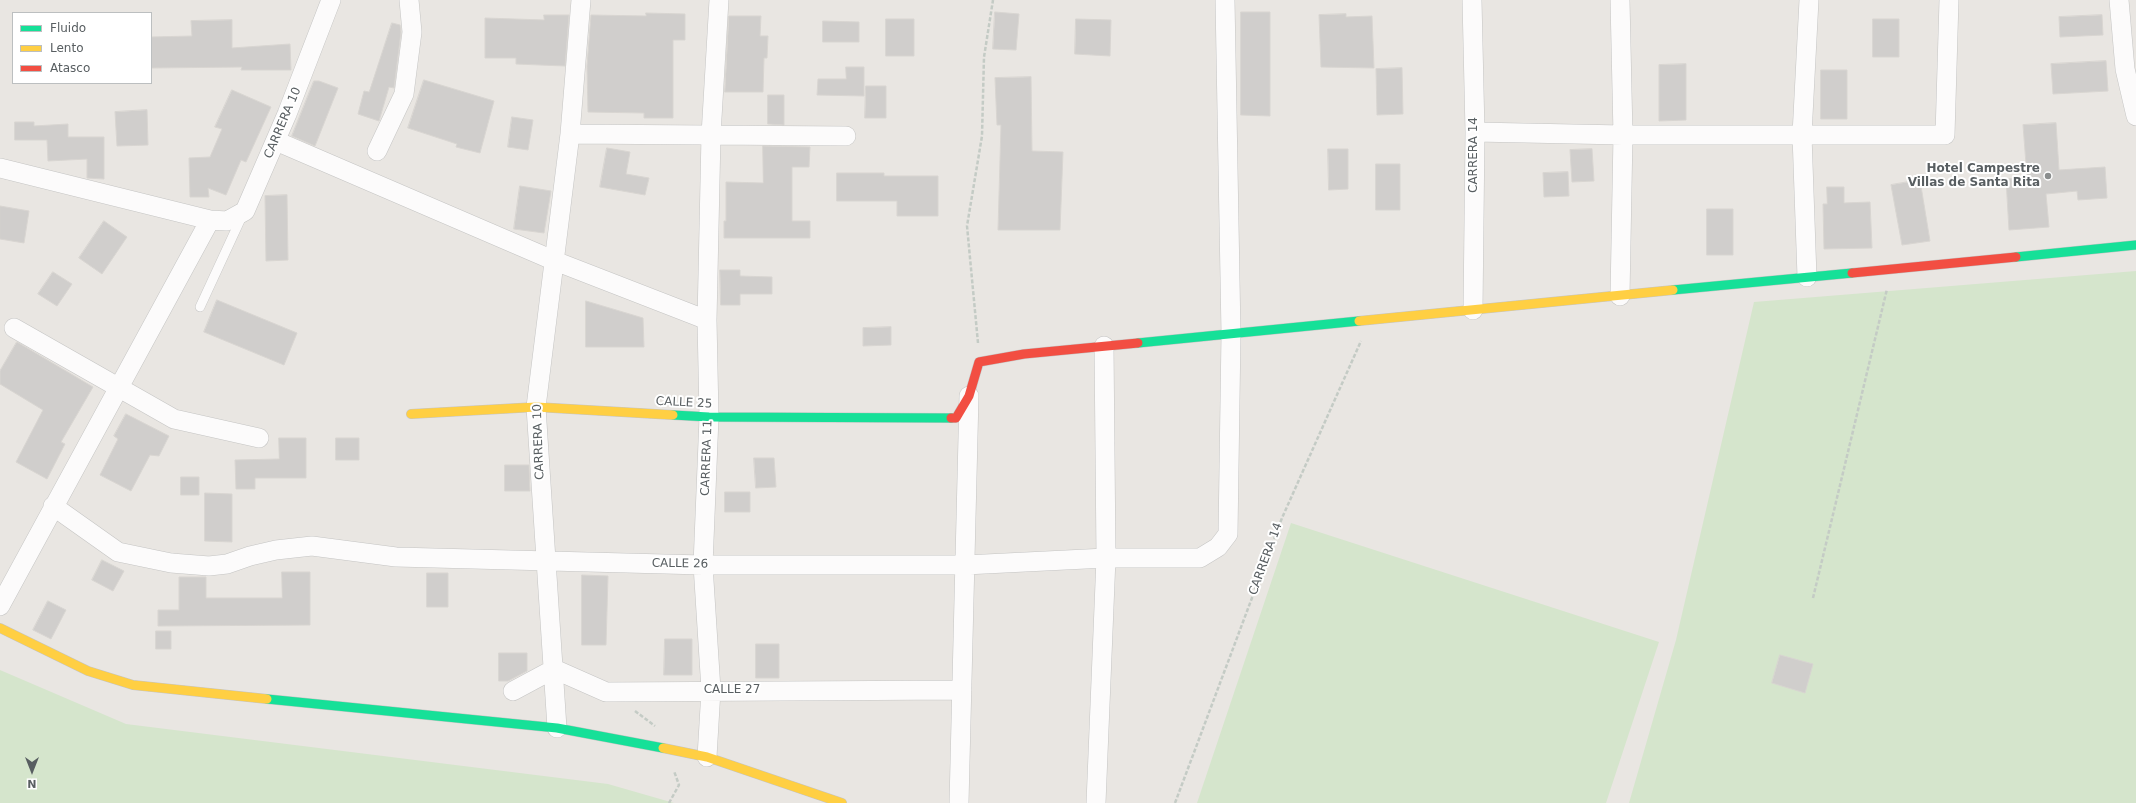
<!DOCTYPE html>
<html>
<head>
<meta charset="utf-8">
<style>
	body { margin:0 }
	#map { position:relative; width:2136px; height:803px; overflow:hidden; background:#e9e6e2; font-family:"DejaVu Sans",sans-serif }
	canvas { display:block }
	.legend { position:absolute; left:12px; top:12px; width:140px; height:72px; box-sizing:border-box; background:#fff; border:1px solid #bcbfc0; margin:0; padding:5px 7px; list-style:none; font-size:12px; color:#585e61 }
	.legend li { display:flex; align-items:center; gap:8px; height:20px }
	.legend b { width:20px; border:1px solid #bcbfc0 }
	.north { position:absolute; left:12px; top:751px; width:40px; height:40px; -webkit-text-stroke:3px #fff; paint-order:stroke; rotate:180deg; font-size:11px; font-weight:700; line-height:16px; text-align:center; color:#585e61 }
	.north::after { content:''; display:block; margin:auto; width:14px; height:18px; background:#585e61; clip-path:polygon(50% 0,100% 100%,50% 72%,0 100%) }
</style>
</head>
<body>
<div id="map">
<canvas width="2136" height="803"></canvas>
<ul class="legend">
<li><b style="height:5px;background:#16e098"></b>Fluido</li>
<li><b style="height:5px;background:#ffcf43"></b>Lento</li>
<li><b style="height:5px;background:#f24e42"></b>Atasco</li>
</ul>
<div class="north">N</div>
</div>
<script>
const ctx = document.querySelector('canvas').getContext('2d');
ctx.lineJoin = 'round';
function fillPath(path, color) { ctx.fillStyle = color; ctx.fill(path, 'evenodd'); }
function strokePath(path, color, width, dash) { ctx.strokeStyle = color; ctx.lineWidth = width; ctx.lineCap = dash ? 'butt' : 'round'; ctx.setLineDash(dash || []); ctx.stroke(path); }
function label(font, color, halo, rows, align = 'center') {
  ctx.font = font + ' "DejaVu Sans",sans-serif'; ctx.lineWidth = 4; ctx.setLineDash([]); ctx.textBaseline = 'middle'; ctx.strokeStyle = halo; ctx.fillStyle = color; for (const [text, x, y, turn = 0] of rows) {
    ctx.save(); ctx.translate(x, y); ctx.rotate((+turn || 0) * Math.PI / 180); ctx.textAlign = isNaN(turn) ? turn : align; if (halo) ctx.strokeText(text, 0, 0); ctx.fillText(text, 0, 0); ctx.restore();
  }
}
const green = new Path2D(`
	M 2136,271 L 2136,803 L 1629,803 L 1676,640 L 1754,302 Z
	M 1291,523 L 1659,642 L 1606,803 L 1197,803 Z
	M 0,670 L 126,724 L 608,784 L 674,803 L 0,803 Z`);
const building = new Path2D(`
	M 995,12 L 1019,14 L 1016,50 L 993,49 Z
	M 1241,12 L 1270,12 L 1270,116 L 1241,115 Z
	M 646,13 L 685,14 L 685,40 L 673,40 L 673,118 L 644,118 L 644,113 L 588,112 L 587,66 L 591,15 L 646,16 Z
	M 1346,14 L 1346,17 L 1372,16 L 1374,68 L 1321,67 L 1319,15 Z
	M 544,15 L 569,15 L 565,66 L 516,64 L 516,58 L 485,58 L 485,18 L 544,20 Z
	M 2102,15 L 2103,35 L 2060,37 L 2059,17 Z
	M 729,16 L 761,16 L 760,36 L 768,36 L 767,58 L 764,58 L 763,92 L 725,92 Z
	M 886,19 L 914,19 L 914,56 L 886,56 Z
	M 1076,19 L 1111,20 L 1110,56 L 1075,54 Z
	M 1873,19 L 1899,19 L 1899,57 L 1873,57 Z
	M 232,20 L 232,48 L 290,44 L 291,70 L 241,70 L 242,67 L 151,68 L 151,37 L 192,36 L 191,21 Z
	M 823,21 L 859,22 L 859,42 L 823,42 Z
	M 392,23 L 400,25 L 401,32 L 394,88 L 389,87 L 379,121 L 358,114 L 364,91 L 369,92 Z
	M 2106,61 L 2108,91 L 2053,94 L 2051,64 Z
	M 1686,64 L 1686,120 L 1659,121 L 1659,65 Z
	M 846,67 L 864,67 L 864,96 L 817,95 L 818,79 L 846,79 Z
	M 1402,68 L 1403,114 L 1377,115 L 1376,69 Z
	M 1821,70 L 1847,70 L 1847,119 L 1821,119 Z
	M 1031,77 L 1032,151 L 1063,152 L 1060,230 L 998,230 L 1001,125 L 997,125 L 995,78 Z
	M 424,80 L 494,101 L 480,153 L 456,147 L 457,144 L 408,128 Z
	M 314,81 L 319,81 L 338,88 L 315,146 L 292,136 Z
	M 866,86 L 886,86 L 886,118 L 865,118 Z
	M 232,90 L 271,107 L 246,162 L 241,160 L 226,195 L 208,188 L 209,197 L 190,197 L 189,158 L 210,157 L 222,129 L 215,127 Z
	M 768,95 L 784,95 L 784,125 L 768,124 Z
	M 147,110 L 148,145 L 117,146 L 115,112 Z
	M 512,117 L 533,120 L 528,150 L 508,147 Z
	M 15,122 L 34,122 L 34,126 L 68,124 L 68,137 L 104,137 L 104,179 L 87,178 L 87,159 L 48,161 L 47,140 L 15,140 Z
	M 2056,123 L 2059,170 L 2105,167 L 2107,198 L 2078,200 L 2077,191 L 2046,194 L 2049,227 L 2009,230 L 2006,179 L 2027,177 L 2023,125 Z
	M 763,146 L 810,147 L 809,167 L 792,167 L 792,221 L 810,221 L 810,238 L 724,238 L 724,221 L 726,221 L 726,182 L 763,183 Z
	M 607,148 L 630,152 L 626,174 L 649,178 L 645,195 L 600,187 Z
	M 1328,149 L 1348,149 L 1348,189 L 1329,190 Z
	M 1592,149 L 1594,181 L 1572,182 L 1570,150 Z
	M 1376,164 L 1400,164 L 1400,210 L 1376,210 Z
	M 1568,172 L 1569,196 L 1544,197 L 1543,173 Z
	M 837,173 L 884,173 L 884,176 L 938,176 L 938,216 L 897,216 L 897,201 L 837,201 Z
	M 1920,180 L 1930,241 L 1902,245 L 1891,185 Z
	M 520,186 L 551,191 L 544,233 L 514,229 Z
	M 1827,187 L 1844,187 L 1844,203 L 1870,202 L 1872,248 L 1824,249 L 1823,204 L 1827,204 Z
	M 287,195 L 288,260 L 266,261 L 265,196 Z
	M 0,206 L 29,211 L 24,243 L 0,239 Z
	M 1707,209 L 1733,209 L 1733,255 L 1707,255 Z
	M 104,221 L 127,237 L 102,274 L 79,258 Z
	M 720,270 L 740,270 L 740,276 L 772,277 L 772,294 L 740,294 L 740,305 L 721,305 Z
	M 53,272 L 72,284 L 57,306 L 38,294 Z
	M 217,300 L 297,333 L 284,365 L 204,332 Z
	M 586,301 L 643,318 L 644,347 L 586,347 Z
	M 891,327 L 891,345 L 863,346 L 863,328 Z
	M 17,342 L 93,387 L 61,442 L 65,444 L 47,479 L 16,462 L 43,410 L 0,384 L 0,371 Z
	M 126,414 L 169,436 L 159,456 L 150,455 L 131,491 L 100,475 L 118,439 L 114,436 Z
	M 279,438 L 306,438 L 306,478 L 255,478 L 255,489 L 236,489 L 235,460 L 279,459 Z
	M 336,438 L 359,438 L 359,460 L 336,460 Z
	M 754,458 L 774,458 L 776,487 L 756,488 Z
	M 505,465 L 529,465 L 530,491 L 505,491 Z
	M 181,477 L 199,477 L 199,495 L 181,495 Z
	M 725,492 L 750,492 L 750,512 L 725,512 Z
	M 205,493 L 232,494 L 232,542 L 205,541 Z
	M 102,560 L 124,571 L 113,591 L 92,580 Z
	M 282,572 L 310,572 L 310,625 L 158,626 L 158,610 L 179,610 L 179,577 L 206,577 L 206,598 L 282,598 Z
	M 427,573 L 448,573 L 448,607 L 427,607 Z
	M 582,575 L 608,576 L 606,645 L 582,645 Z
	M 48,601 L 66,610 L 51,639 L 33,630 Z
	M 156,631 L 171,631 L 171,649 L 156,649 Z
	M 665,639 L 692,639 L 692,675 L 664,675 Z
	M 756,644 L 779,644 L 779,678 L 756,678 Z
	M 499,653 L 527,653 L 527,671 L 508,681 L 499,681 Z
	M 1780,655 L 1813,664 L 1805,693 L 1772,683 Z`);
const path = new Path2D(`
	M 978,343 L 967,226 L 982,136 L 984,57 L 993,0
	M 1813,598 L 1887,289
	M 635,711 L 655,726
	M 669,803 L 679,785 L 674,771
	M 1175,803 L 1282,518 L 1361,341`);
const lane = new Path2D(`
	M 200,307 L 243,214`);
const street = new Path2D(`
	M 1472,0 L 1475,132 L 1473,310
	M 2119,0 L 2125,69 L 2136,116
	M 1475,132 L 1623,135 L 1945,135 L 1949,0
	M 570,134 L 846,136
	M 276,141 L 555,261 L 707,320
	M 377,151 L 404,94 L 412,32 L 409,0
	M 0,168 L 210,220 L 227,221 L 245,211 L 287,114 L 331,0
	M 1807,277 L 1802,135 L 1809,0
	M 1620,296 L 1623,135 L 1620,0
	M 14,328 L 174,419 L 259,438
	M 53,506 L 118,552 L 171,563 L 209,566 L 227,564 L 250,556 L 276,550 L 312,546 L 396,557 L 703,565 L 965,565 L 1106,558 L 1200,558 L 1218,547 L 1228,534 L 1231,334 L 1225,0
	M 0,606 L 210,220
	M 513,691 L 554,669 L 606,692 L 962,690
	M 557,728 L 536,407 L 570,134 L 581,0
	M 707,757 L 711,690 L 703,565 L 709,417 L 707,320 L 711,135 L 719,0
	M 959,803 L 969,396
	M 1096,803 L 1106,558 L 1104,346`);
const fast = new Path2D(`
	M 2016,257 L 2136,245
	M 1673,290 L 1852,273
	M 1138,343 L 1359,321
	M 673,415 L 709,417 L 951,418
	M 267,699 L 557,728 L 663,748`);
const slow = new Path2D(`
	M 1359,321 L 1673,290
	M 411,414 L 536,407 L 673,415
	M 0,628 L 88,671 L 133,685 L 267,699
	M 663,748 L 707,757 L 842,803`);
const jam = new Path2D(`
	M 1852,273 L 2016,257
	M 951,418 L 956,418 L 969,396 L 979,362 L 1024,354 L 1138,343`);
const markers = [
	[2048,176,4,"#8b8e8e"]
];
const streetNames = [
	["CARRERA 10",283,123,-67],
	["CARRERA 14",1474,155,-90],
	["CALLE 25",684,403,3],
	["CARRERA 10",539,442,-92],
	["CARRERA 11",707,458,-88],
	["CARRERA 14",1266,559,-70],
	["CALLE 26",680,564,1],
	["CALLE 27",732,690]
];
const poiNames = [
	["Hotel Campestre",2040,169],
	["Villas de Santa Rita",2040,183]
];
fillPath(green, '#d5e5cc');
fillPath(building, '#d0cecc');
strokePath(building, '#d8d5d1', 1);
strokePath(lane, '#c4c4c3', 10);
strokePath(street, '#c4c4c3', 20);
strokePath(fast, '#c4c4c3', 10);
strokePath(slow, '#c4c4c3', 10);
strokePath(jam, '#c4c4c3', 10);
strokePath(path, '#c4cbc5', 2.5, [4, 2]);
strokePath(lane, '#fcfbfb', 9);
strokePath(street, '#fcfbfb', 19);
strokePath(fast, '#16e098', 9);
strokePath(slow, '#ffcf43', 9);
strokePath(jam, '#f24e42', 9);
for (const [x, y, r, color] of markers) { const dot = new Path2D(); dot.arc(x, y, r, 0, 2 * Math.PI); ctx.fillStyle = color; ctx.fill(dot); strokePath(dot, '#fff', 1.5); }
label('12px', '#585e61', '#fff', streetNames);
label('bold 12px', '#585e61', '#fff', poiNames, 'right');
</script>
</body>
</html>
